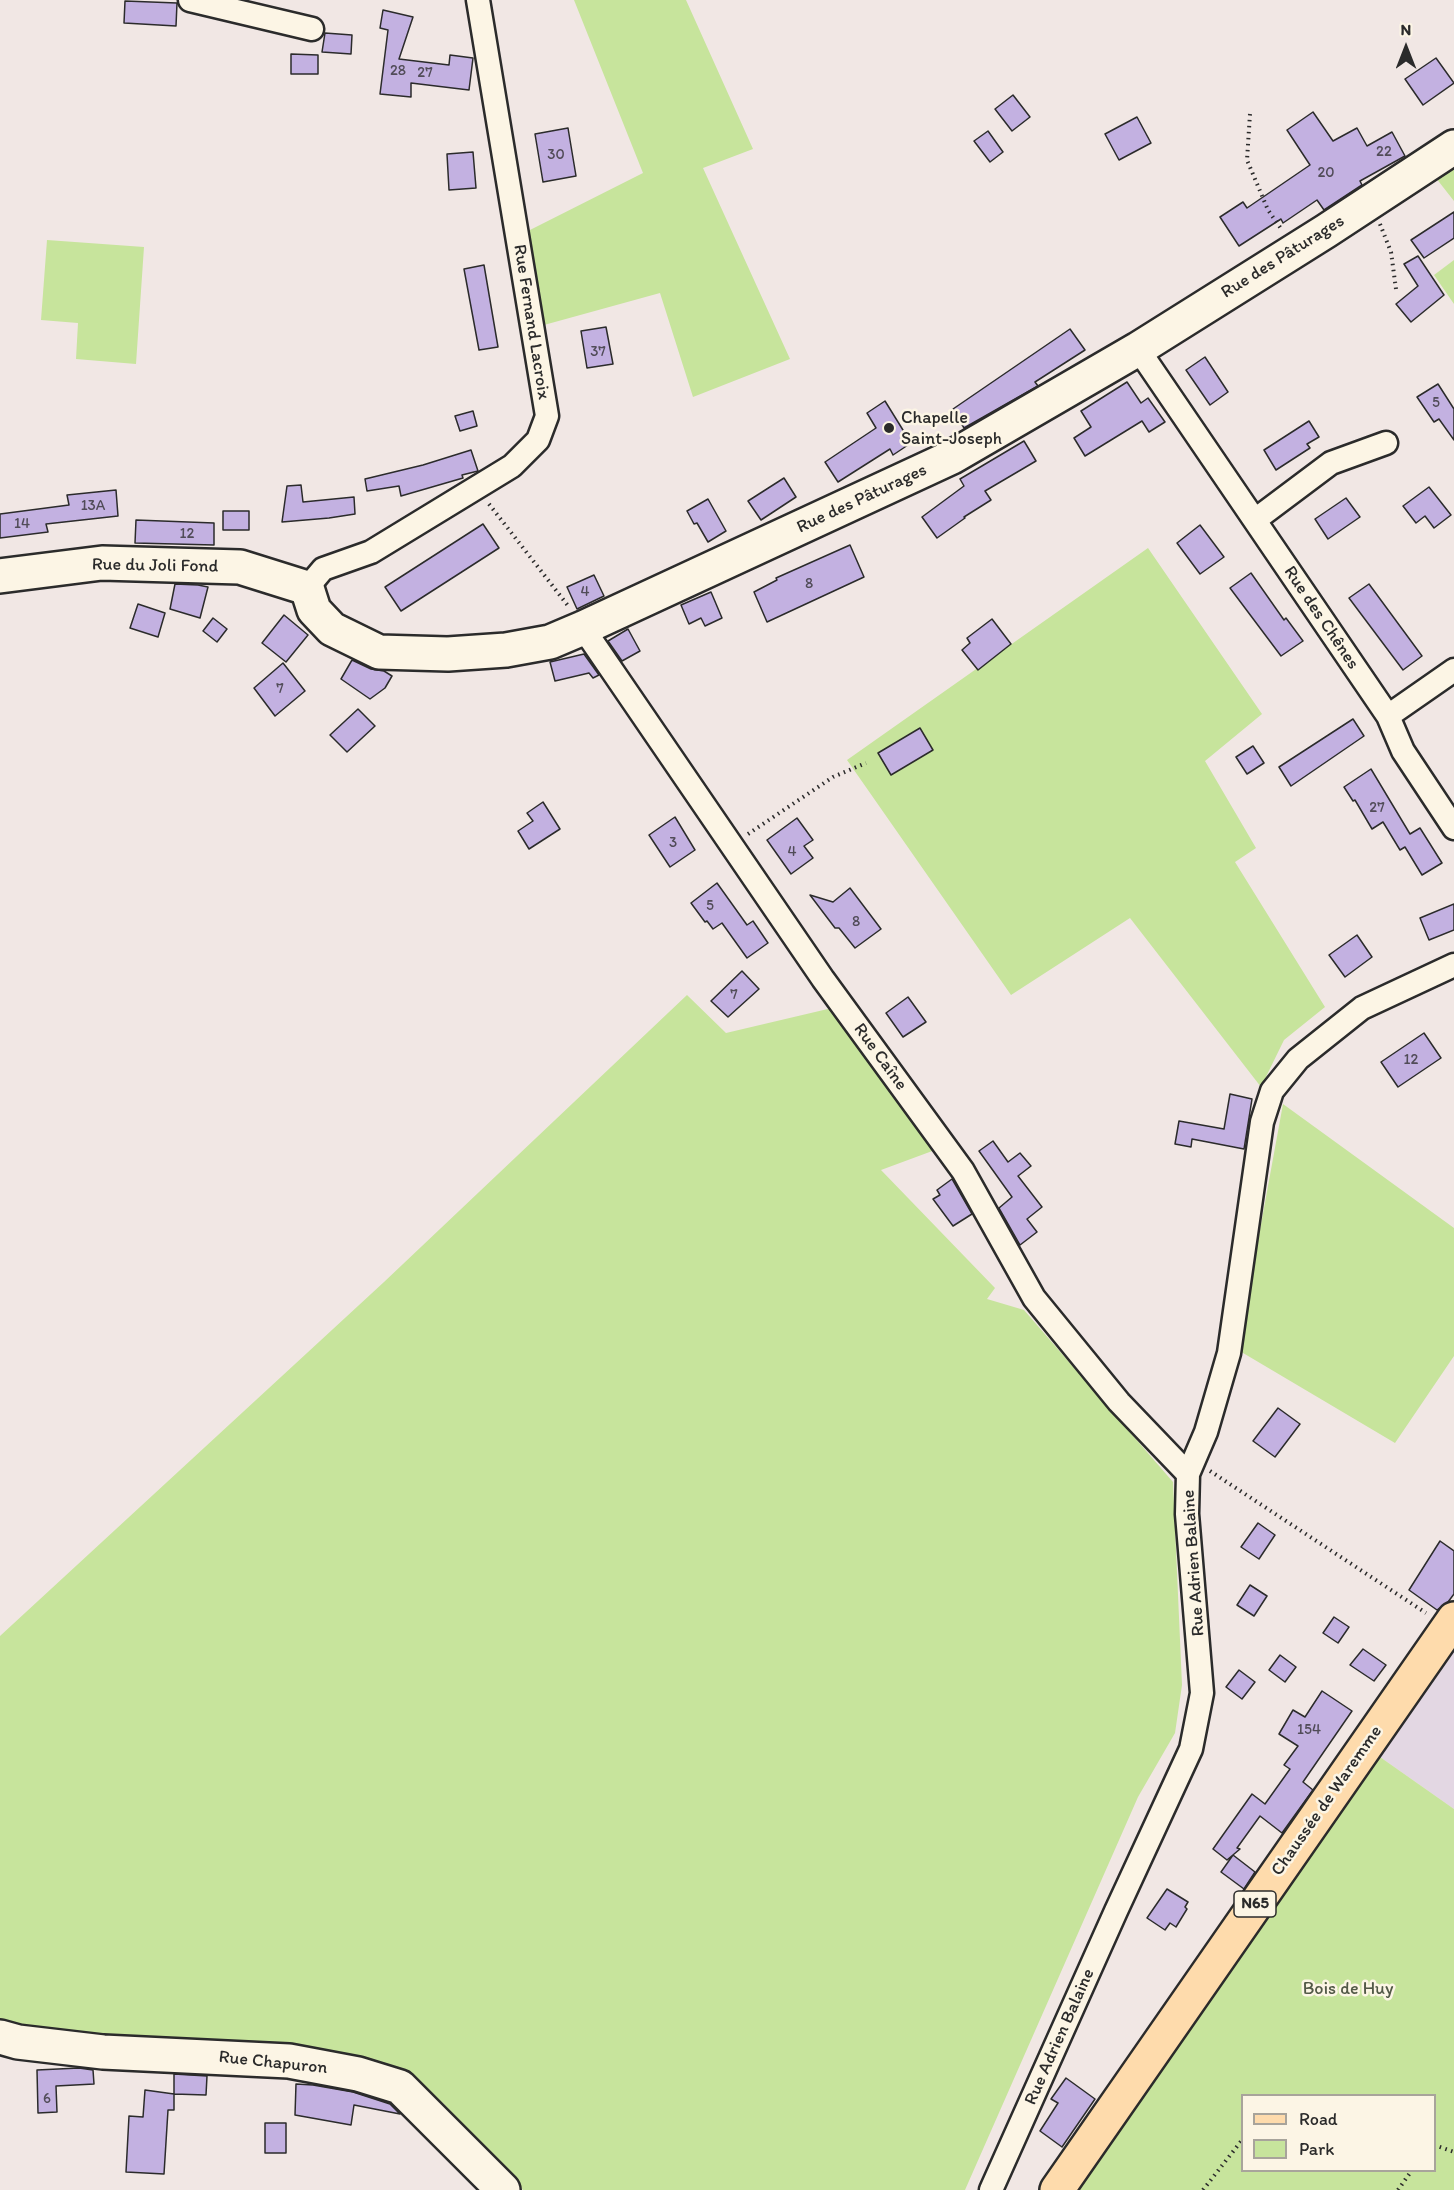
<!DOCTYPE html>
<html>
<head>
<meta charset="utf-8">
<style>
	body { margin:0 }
	#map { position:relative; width:1454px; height:2190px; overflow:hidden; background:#f1e7e4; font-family:Itim,sans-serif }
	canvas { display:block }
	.legend { position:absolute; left:1241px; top:2094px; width:195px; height:78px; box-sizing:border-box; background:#fcf5e5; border:2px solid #a8a49b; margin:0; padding:8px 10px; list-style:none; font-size:18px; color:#2b2b2b }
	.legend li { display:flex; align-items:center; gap:12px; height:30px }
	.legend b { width:30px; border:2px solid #a8a49b }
	.north { position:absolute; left:1376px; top:18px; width:60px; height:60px; -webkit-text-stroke:4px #fcf5e5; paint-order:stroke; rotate:0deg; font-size:16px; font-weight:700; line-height:24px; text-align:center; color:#2b2b2b }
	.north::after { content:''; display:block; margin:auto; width:21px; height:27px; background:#2b2b2b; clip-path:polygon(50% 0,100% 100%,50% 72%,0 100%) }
</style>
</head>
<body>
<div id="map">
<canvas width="1454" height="2190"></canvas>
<ul class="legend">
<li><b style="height:8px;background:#fedbac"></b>Road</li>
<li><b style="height:16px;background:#c7e49c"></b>Park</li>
</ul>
<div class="north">N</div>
</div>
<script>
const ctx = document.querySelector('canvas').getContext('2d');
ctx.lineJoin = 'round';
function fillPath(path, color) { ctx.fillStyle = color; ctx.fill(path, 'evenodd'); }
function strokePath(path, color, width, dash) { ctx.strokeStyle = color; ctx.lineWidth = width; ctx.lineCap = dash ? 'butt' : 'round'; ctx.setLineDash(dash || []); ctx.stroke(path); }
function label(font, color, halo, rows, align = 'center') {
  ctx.font = font + ' Itim,sans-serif'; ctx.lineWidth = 5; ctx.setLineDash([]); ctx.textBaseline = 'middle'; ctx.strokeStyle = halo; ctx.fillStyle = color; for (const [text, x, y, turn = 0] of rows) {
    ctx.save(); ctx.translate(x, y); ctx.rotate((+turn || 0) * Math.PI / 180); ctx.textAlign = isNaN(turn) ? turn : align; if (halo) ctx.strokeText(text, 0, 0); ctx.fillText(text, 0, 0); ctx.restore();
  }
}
const built = new Path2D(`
	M 1454,1652 L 1454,1809 L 1380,1757 Z`);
const green = new Path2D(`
	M 574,0 L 686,0 L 753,149 L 703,168 L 790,359 L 693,397 L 660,293 L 544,325 L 526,232 L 643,173 Z
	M 1454,160 L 1454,201 L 1432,173 Z
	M 47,240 L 144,247 L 136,364 L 76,359 L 78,323 L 41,320 Z
	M 1454,260 L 1454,304 L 1434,275 Z
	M 1148,548 L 1262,714 L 1205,761 L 1256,848 L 1235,862 L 1325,1007 L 1284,1040 L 1261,1087 L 1130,918 L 1011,995 L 847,760 Z
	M 687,995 L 726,1033 L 832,1008 L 935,1150 L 881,1170 L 995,1288 L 987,1299 L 1024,1310 L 1173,1482 L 1182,1685 L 1175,1733 L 1138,1797 L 965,2190 L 523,2190 L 443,2103 L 377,2060 L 45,2032 L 0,2021 L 0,1636 L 384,1282 Z
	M 1283,1104 L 1454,1228 L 1454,1356 L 1395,1443 L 1238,1350 Z
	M 1380,1757 L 1454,1809 L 1454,2190 L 1077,2190 ZM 1242,2096 L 1434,2096 L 1434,2170 L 1242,2170 Z`);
const building = new Path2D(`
	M 125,1 L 177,3 L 176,26 L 124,23 Z
	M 383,10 L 413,17 L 399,59 L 449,65 L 450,55 L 473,58 L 469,90 L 411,83 L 411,97 L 380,94 L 388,30 L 380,28 Z
	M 325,33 L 352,35 L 351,54 L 322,52 Z
	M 291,54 L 318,55 L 318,74 L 291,74 Z
	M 1436,58 L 1454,83 L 1423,105 L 1405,79 Z
	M 1013,95 L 1030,117 L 1012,131 L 995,109 Z
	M 1313,112 L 1333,141 L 1357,128 L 1367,146 L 1392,132 L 1405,156 L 1360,181 L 1362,185 L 1324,210 L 1317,200 L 1283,223 L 1281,219 L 1239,246 L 1220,217 L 1243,202 L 1247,208 L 1310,165 L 1287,130 Z
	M 1137,117 L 1151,143 L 1119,160 L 1105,134 Z
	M 568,128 L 576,176 L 543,182 L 535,134 Z
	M 988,131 L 1003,152 L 990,162 L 974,141 Z
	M 473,152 L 476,188 L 449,190 L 447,154 Z
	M 1454,212 L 1454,238 L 1424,258 L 1411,240 Z
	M 1418,256 L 1444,295 L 1411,322 L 1396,304 L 1418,286 L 1404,264 Z
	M 484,265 L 498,347 L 479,350 L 464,269 Z
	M 606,327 L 613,364 L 587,368 L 581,331 Z
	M 1070,329 L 1085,350 L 1035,382 L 1038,386 L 964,428 L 953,409 Z
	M 1205,357 L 1228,392 L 1210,405 L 1186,370 Z
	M 1127,382 L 1141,403 L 1148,398 L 1165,422 L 1149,432 L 1142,421 L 1085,456 L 1074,438 L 1091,427 L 1081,411 Z
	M 1438,384 L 1454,409 L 1454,440 L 1439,419 L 1434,422 L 1417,397 Z
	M 885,401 L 911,443 L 893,455 L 890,449 L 838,482 L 825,462 L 876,428 L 867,413 Z
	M 473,411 L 477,426 L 460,431 L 455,416 Z
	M 1309,421 L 1319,437 L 1307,444 L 1310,448 L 1276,470 L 1264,450 Z
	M 1024,441 L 1036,461 L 985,491 L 991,500 L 964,517 L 965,518 L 937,538 L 922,517 L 964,486 L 960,479 Z
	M 471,450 L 478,471 L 462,475 L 463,478 L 401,496 L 399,486 L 367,491 L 365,479 L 423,465 Z
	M 784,478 L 796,497 L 761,520 L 748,501 Z
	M 301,485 L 303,502 L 354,497 L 355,514 L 329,518 L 282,522 L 287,486 Z
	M 1429,487 L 1451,515 L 1434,528 L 1425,516 L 1416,523 L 1403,506 Z
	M 116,490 L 118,516 L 46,524 L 48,532 L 0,538 L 0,514 L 69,505 L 67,495 Z
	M 1346,498 L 1360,517 L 1328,539 L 1315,519 Z
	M 708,499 L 726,531 L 708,542 L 697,523 L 694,524 L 687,511 Z
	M 223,511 L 249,511 L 249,530 L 223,530 Z
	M 136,520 L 214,523 L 214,545 L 135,543 Z
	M 483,524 L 499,548 L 401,611 L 385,587 Z
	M 1200,525 L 1224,557 L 1200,574 L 1177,543 Z
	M 850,545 L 864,577 L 767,622 L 754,592 L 777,580 L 776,578 Z
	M 1251,573 L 1284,620 L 1286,618 L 1303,641 L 1281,656 L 1230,588 Z
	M 594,575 L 604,596 L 577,609 L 567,587 Z
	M 175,584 L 198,585 L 208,587 L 200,618 L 170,609 Z
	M 1369,584 L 1422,656 L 1403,670 L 1349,598 Z
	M 711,592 L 722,618 L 705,626 L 701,618 L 689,624 L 681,605 Z
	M 138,604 L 165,613 L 158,637 L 130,628 Z
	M 284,615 L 308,635 L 286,662 L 262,643 Z
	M 213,618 L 227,629 L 217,642 L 203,631 Z
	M 992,619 L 1011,644 L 978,670 L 962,650 L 970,643 L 967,638 Z
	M 628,629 L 640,651 L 622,661 L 608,641 Z
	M 584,654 L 599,675 L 593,678 L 589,673 L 555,681 L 550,662 Z
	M 352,660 L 371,669 L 384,671 L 392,676 L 385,688 L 370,699 L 341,679 Z
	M 283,663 L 305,691 L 275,716 L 254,688 Z
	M 358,709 L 375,726 L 347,752 L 330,735 Z
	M 1353,719 L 1364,736 L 1291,786 L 1279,767 Z
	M 920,728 L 933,750 L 891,775 L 878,753 Z
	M 1253,746 L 1264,763 L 1247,774 L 1236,757 Z
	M 1371,769 L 1410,834 L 1420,828 L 1442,863 L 1422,875 L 1405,847 L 1400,850 L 1383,822 L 1372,829 L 1355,800 L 1353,801 L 1344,787 Z
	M 543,802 L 560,829 L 529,849 L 518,831 L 533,821 L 527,813 Z
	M 675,817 L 695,850 L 670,867 L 649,835 Z
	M 797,818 L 813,840 L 804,846 L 813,858 L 791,874 L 767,840 Z
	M 717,883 L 747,925 L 753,921 L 768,943 L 747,958 L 722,923 L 713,929 L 707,921 L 705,922 L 691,903 Z
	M 850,888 L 881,929 L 855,948 L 839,928 L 835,928 L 810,895 L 833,902 Z
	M 1454,904 L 1454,930 L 1429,940 L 1420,918 Z
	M 1357,935 L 1372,957 L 1345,977 L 1329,955 Z
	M 742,971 L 759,989 L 728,1017 L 711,1001 Z
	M 908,997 L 926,1022 L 903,1037 L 886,1013 Z
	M 1424,1033 L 1441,1058 L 1398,1087 L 1381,1062 Z
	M 1230,1094 L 1252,1099 L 1244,1149 L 1192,1139 L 1191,1147 L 1175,1144 L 1179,1121 L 1224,1129 Z
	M 993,1141 L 1008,1162 L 1020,1153 L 1031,1166 L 1018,1176 L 1042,1207 L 1027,1219 L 1037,1232 L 1020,1245 L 999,1208 L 1012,1197 L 979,1151 Z
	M 952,1179 L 972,1214 L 953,1226 L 933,1199 L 940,1195 L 937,1190 Z
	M 1278,1408 L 1300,1424 L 1275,1457 L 1253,1441 Z
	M 1258,1523 L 1275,1535 L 1259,1559 L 1241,1547 Z
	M 1440,1541 L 1454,1551 L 1454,1594 L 1448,1602 L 1437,1610 L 1409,1590 Z
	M 1250,1585 L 1267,1596 L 1254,1616 L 1237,1605 Z
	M 1334,1617 L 1349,1627 L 1338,1643 L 1323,1633 Z
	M 1363,1649 L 1386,1665 L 1374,1681 L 1350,1665 Z
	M 1280,1655 L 1296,1667 L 1285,1682 L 1269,1670 Z
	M 1239,1670 L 1255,1682 L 1242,1699 L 1226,1687 Z
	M 1322,1691 L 1352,1711 L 1303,1782 L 1313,1790 L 1282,1833 L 1260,1816 L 1237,1848 L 1240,1849 L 1227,1860 L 1213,1849 L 1252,1794 L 1265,1804 L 1290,1769 L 1284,1765 L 1298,1746 L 1279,1734 L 1293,1710 L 1305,1717 Z
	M 1233,1855 L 1255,1872 L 1244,1889 L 1221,1872 Z
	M 1167,1889 L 1188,1902 L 1185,1907 L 1187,1909 L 1176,1927 L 1170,1923 L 1165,1930 L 1147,1918 Z
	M 79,2068 L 93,2070 L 94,2084 L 56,2086 L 57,2112 L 38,2113 L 37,2070 Z
	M 174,2074 L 207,2076 L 206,2095 L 174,2094 Z
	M 1066,2078 L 1095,2099 L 1062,2147 L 1040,2131 L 1058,2103 L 1051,2099 Z
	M 296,2084 L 313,2085 L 353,2092 L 390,2104 L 400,2114 L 354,2105 L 351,2125 L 295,2115 Z
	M 145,2090 L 174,2094 L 174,2110 L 168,2110 L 164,2174 L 126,2172 L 129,2116 L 143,2117 Z
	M 265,2123 L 286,2123 L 286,2153 L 265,2153 Z`);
const path = new Path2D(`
	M 1250,114 L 1247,160 L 1268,210 L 1282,230
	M 1380,224 L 1391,252 L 1396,289
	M 489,504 L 569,607
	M 748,834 L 833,777 L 866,763
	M 1210,1471 L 1426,1613
	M 1342,2096 L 1350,2096
	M 1434,2145 L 1454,2152
	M 1203,2190 L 1242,2140
	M 1398,2190 L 1412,2170`);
const street = new Path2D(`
	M 190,0 L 312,29
	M 1138,349 L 1388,716 L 1403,751 L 1454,828
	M 1255,520 L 1331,463 L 1386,443
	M 307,588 L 323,569 L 371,552 L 512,466 L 538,440 L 547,416 L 478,0
	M 583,628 L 823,979 L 963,1171 L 1034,1298 L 1119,1402 L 1188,1474
	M 1388,716 L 1454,670
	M 991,2190 L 1116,1911 L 1191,1749 L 1202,1693 L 1187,1514 L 1188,1474 L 1206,1432 L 1229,1353 L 1262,1122 L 1272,1091 L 1298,1059 L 1362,1008 L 1454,965`);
const secondary = new Path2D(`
	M 0,576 L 102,563 L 240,567 L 307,588 L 314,610 L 332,629 L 379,652 L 448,654 L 506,650 L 550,642 L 583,628 L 952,457 L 1138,349 L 1326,231 L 1454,147
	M 0,2037 L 18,2042 L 103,2052 L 289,2061 L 358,2074 L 400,2087 L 503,2190`);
const primary = new Path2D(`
	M 1057,2190 L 1454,1619`);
const markers = [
	[889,428,6,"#2b2b2b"]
];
const numberNames = [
	["28",398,71],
	["27",425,73],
	["22",1384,152],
	["30",556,155],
	["20",1326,173],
	["37",598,352],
	["5",1436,403],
	["13A",93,506],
	["14",22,524],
	["12",187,534],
	["8",809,584],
	["4",585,592],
	["7",280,689],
	["27",1377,808],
	["3",673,843],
	["4",792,852],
	["5",710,906],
	["8",856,922],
	["7",734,995],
	["12",1411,1060],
	["154",1309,1730],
	["6",47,2099]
];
const shields = [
	[1255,1904,42]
];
const shieldNames = [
	["N65",1255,1904]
];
const streetNames = [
	["Rue des Pâturages",1283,257,-32],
	["Rue Fernand Lacroix",531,322,81],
	["Rue des Pâturages",862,499,-25],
	["Rue du Joli Fond",155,566,1],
	["Rue des Chênes",1321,618,56],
	["Rue Caîne",880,1057,54],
	["Rue Adrien Balaine",1194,1563,-94],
	["Chaussée de Waremme",1327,1801,-55],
	["Rue Adrien Balaine",1060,2037,-66],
	["Rue Chapuron",273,2063,6]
];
const poiNames = [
	["Chapelle",901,418],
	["Saint-Joseph",901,439]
];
const parkNames = [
	["Bois de Huy",1348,1989]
];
fillPath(built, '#e3d7e3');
fillPath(green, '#c7e49c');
fillPath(building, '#c3b1e1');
strokePath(building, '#2b2b2b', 1.5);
strokePath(street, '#2b2b2b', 27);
strokePath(secondary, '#2b2b2b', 38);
strokePath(primary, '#2b2b2b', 38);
strokePath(path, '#2b2b2b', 4, [1.5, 4.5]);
strokePath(street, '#fcf5e5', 22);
strokePath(secondary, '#fcf5e5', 33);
strokePath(primary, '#fedbac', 33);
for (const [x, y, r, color] of markers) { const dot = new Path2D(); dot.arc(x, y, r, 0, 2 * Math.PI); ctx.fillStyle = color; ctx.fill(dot); strokePath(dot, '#fcf5e5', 2); }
label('15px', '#514c58', null, numberNames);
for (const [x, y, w] of shields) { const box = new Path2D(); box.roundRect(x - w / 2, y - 13, w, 26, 4.5); ctx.fillStyle = '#fcf5e5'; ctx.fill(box); strokePath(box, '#2b2b2b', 1.5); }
label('bold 16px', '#2b2b2b', null, shieldNames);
label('18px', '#2b2b2b', '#fcf5e5', streetNames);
label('18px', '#2b2b2b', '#fcf5e5', poiNames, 'left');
label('18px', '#525947', '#fcf5e5', parkNames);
</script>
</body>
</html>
